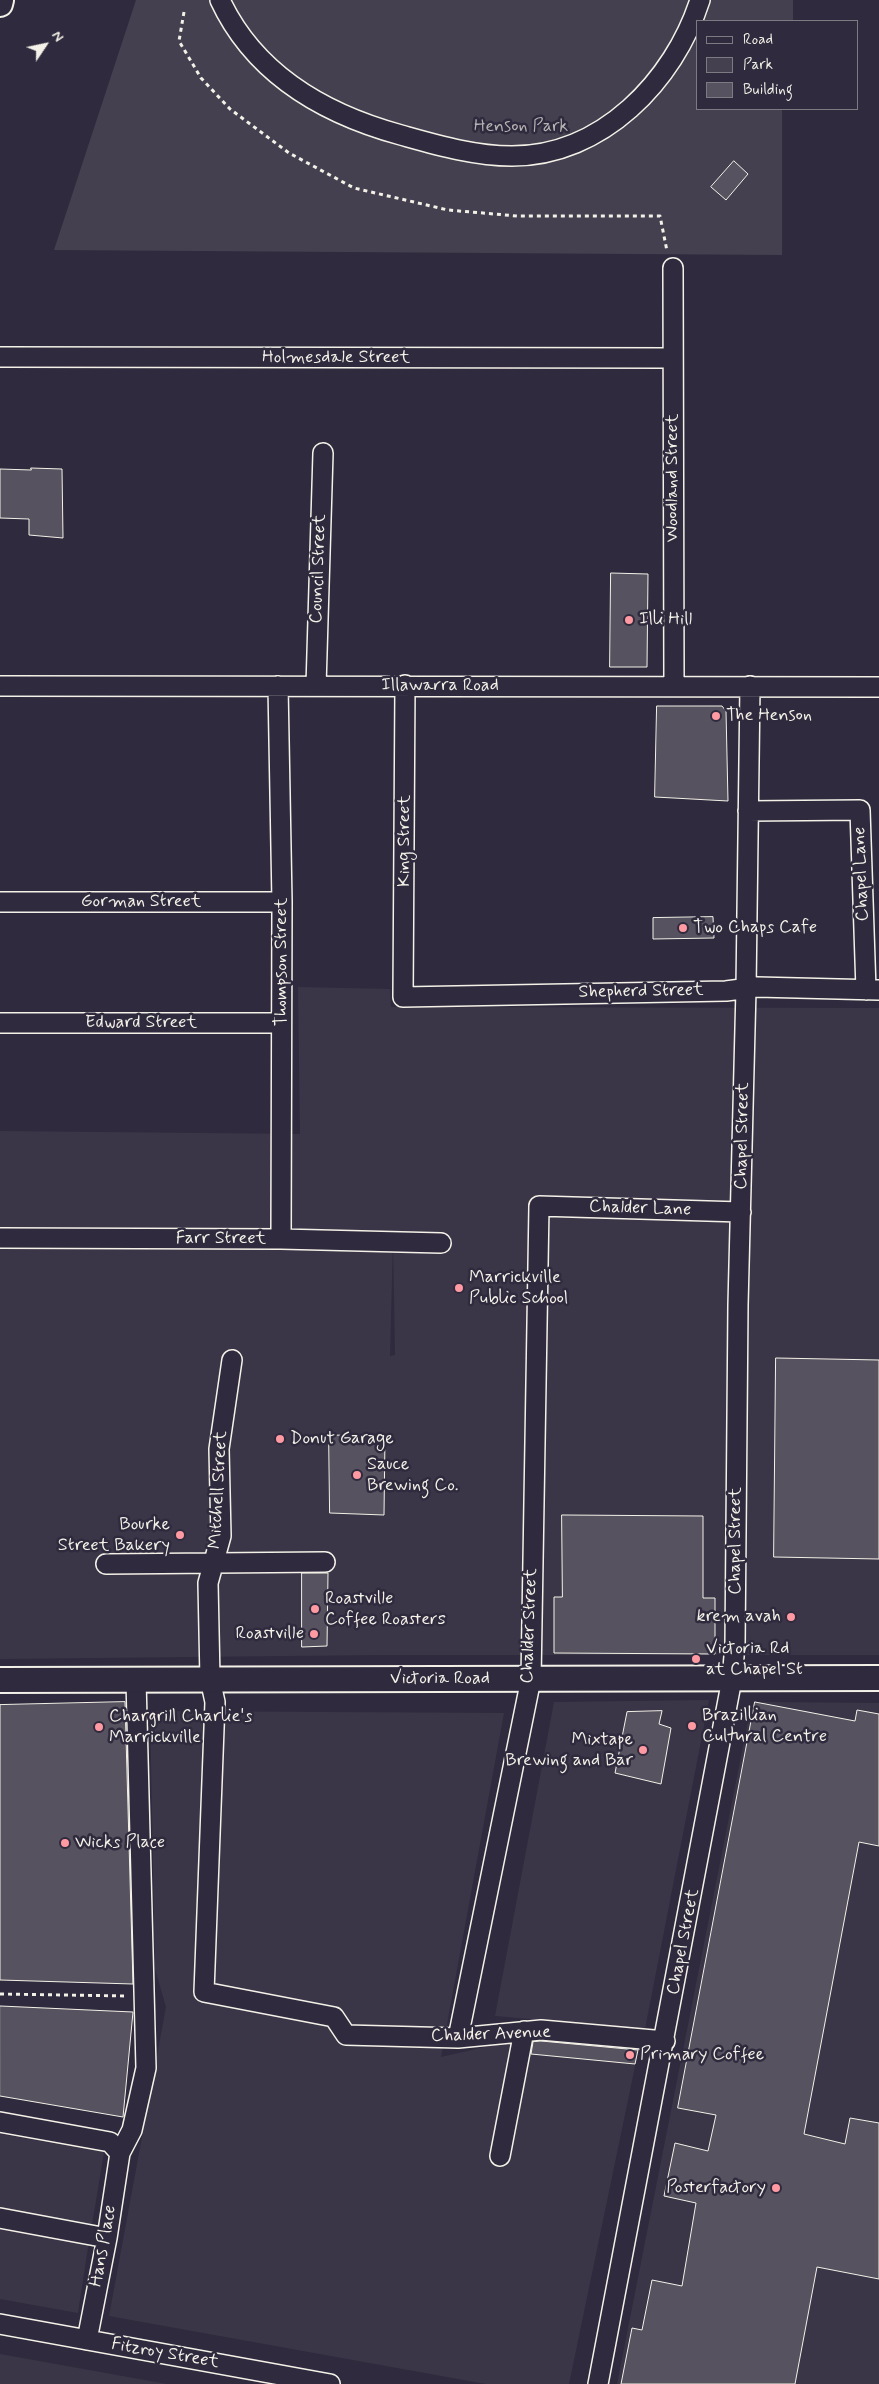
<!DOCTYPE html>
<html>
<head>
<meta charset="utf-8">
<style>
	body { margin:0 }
	#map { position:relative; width:879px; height:2384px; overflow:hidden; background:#2f2a3d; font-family:Mynerve,sans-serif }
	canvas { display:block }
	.legend { position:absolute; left:696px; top:20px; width:162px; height:90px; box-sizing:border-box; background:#2f2a3d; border:1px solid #7e7a81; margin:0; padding:6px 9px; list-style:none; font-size:15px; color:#f4f1e8 }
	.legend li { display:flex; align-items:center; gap:10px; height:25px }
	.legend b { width:25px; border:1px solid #7e7a81 }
	.north { position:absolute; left:20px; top:20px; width:50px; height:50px; -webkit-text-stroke:4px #2f2a3d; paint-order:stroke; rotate:56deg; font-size:14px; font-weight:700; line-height:20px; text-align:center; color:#f4f1e8 }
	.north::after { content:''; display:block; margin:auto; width:18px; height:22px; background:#f4f1e8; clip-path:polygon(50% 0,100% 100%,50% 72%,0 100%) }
</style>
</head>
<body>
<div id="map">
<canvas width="879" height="2384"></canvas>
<ul class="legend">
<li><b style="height:6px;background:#2f2a3d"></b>Road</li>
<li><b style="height:14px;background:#454050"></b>Park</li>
<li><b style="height:14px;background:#56525f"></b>Building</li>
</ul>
<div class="north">N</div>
</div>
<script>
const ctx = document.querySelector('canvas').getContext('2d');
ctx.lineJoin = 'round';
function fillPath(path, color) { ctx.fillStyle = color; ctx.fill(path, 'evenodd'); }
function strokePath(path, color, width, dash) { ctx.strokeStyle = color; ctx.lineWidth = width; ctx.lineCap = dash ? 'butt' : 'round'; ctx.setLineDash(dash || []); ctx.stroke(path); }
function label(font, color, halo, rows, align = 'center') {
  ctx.font = font + ' Mynerve,sans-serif'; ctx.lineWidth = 5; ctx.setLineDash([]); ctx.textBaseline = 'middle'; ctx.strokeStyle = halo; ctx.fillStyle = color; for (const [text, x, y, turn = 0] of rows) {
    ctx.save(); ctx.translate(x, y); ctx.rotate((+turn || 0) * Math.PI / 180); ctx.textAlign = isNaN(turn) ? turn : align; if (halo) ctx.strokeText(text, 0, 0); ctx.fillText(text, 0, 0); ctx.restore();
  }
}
const built = new Path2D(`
	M 298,987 L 390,989 L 391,1007 L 879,1008 L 879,1655 L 381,1655 L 0,1659 L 0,1131 L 300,1134 ZM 393,1239 L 395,1355 L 390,1356 Z
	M 709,1700 L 645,2029 L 495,2016 L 554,1702 Z
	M 762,1702 L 879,1703 L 879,2384 L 617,2384 L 750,1711 Z
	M 150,1711 L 504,1713 L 441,2057 L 533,2036 L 639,2047 L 569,2384 L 486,2384 L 109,2316 L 166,2007 L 155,1969 Z
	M 0,2134 L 104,2152 L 92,2225 L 0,2208 Z
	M 0,2225 L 89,2241 L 78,2313 L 0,2299 Z
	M 0,2354 L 167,2384 L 0,2384 Z`);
const green = new Path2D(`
	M 136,0 L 793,0 L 793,21 L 698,21 L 698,109 L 782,109 L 782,255 L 54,250 Z`);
const building = new Path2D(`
	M 734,161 L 748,174 L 726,200 L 711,187 Z
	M 31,468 L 62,469 L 63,538 L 29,535 L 29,519 L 0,518 L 0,469 L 31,470 Z
	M 611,573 L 648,574 L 647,667 L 610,667 Z
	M 657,706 L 722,706 L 726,711 L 728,801 L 655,797 Z
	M 713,917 L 714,938 L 653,939 L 653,918 Z
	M 776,1358 L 879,1360 L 879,1559 L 774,1557 Z
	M 329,1435 L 385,1436 L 384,1515 L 330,1513 Z
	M 562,1515 L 703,1516 L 703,1598 L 715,1598 L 715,1654 L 554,1653 L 554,1597 L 562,1597 Z
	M 302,1573 L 328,1573 L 327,1646 L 302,1647 Z
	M 125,1702 L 133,1984 L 0,1980 L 0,1705 Z
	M 755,1702 L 855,1721 L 857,1710 L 879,1714 L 879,1846 L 859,1842 L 804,2134 L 845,2144 L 850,2118 L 879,2123 L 879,2279 L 817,2267 L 795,2384 L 621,2384 L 632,2328 L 642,2330 L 652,2280 L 682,2286 L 696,2203 L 664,2196 L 675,2143 L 708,2151 L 716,2115 L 678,2108 Z
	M 662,1711 L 659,1724 L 671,1728 L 661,1784 L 615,1773 L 627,1712 Z
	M 0,2006 L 133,2012 L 123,2117 L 0,2096 Z
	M 541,2041 L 638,2050 L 635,2064 L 531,2054 L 533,2042 Z`);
const path = new Path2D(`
	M 184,12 L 179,41 L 201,78 L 230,109 L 289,153 L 354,188 L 448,210 L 517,216 L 660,216 L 667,251
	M 0,1994 L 128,1996`);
const minor = new Path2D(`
	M 220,0 C 255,75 324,114 401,135 C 437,145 474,156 512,156 C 602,156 674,81 700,0
	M 673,268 L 674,687
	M 0,357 L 673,358
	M 405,685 L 403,997 L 726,991 L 757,987 L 879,990
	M 0,686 L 879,687
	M 278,686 L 282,902 L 281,1239
	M 316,686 L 323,453
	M 748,811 L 860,810 L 866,990
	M 0,902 L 282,902
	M 0,1023 L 281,1023
	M 0,1238 L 281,1239 L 441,1243
	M 232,1360 L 219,1449 L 221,1536 L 208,1583 L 210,1679 L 215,1702 L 204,1992 L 334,2017 L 346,2035 L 458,2038 L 541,2030 L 665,2041
	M 106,1564 L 325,1562
	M 458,2038 L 531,1679 L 539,1206 L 741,1212
	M 0,2122 L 110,2142 L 120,2153
	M 500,2156 L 524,2031
	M 0,2218 L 107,2238
	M 0,2324 L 330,2384
	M 87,2340 L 107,2238 L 120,2153 L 132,2130 L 146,2068 L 136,1680
	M 598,2384 L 732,1679 L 735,1645 L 738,1305 L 746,989 L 750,686`);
const major = new Path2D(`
	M 0,4 L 1,0
	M 0,1680 L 879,1678`);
const markers = [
	[629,620,5,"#ff9aa2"],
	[716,716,5,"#ff9aa2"],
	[683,928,5,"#ff9aa2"],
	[459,1288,5,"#ff9aa2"],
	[280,1439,5,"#ff9aa2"],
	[357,1475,5,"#ff9aa2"],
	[180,1535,5,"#ff9aa2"],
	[315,1609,5,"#ff9aa2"],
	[791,1617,5,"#ff9aa2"],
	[314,1634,5,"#ff9aa2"],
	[696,1659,5,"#ff9aa2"],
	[692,1726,5,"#ff9aa2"],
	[99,1727,5,"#ff9aa2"],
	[643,1750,5,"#ff9aa2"],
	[65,1843,5,"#ff9aa2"],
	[630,2055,5,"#ff9aa2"],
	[776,2188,5,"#ff9aa2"]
];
const parkNames = [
	["Henson Park",521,127]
];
const streetNames = [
	["Holmesdale Street",336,358],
	["Woodland Street",673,478,-90],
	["Council Street",319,569,-88],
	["Illawarra Road",440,686],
	["King Street",405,841,-90],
	["Chapel Lane",862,874,-92],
	["Gorman Street",141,902],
	["Thompson Street",282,962,-90],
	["Shepherd Street",641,992,-1],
	["Edward Street",141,1023],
	["Chapel Street",743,1136,-89],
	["Chalder Lane",640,1209,2],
	["Farr Street",221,1239],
	["Mitchell Street",219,1490,-87],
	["Chapel Street",736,1541,-90],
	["Chalder Street",530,1626,-88],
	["Victoria Road",440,1679],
	["Chapel Street",684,1942,-79],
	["Chalder Avenue",491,2035,-2],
	["Hans Place",104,2246,-80],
	["Fitzroy Street",165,2354,10]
];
const poiNames = [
	["Illi Hill",639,620],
	["The Henson",726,716],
	["Two Chaps Cafe",693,928],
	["Marrickville",469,1278],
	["Public School",469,1299],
	["Donut Garage",290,1439],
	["Sauce",367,1465],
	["Brewing Co.",367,1486],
	["Bourke",170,1525,"right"],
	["Street Bakery",170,1546,"right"],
	["Roastville",325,1599],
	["Coffee Roasters",325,1620],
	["krem avah",781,1617,"right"],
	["Roastville",304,1634,"right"],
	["Victoria Rd",706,1649],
	["at Chapel St",706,1670],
	["Brazillian",702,1716],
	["Cultural Centre",702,1737],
	["Chargrill Charlie's",109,1717],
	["Marrickville",109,1738],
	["Mixtape",633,1740,"right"],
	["Brewing and Bar",633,1761,"right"],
	["Wicks Place",75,1843],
	["Primary Coffee",640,2055],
	["Posterfactory",766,2188,"right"]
];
fillPath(built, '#3b3647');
fillPath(green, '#454050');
fillPath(building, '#56525f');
strokePath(building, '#f4f1e8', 1);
strokePath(minor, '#f4f1e8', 22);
strokePath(major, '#f4f1e8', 28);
strokePath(path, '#f4f1e8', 3, [4, 4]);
strokePath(minor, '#2f2a3d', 19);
strokePath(major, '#2f2a3d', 24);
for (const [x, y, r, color] of markers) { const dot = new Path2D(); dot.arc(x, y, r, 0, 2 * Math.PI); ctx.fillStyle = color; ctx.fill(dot); strokePath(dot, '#2f2a3d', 2); }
label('18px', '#b7b3b3', '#2f2a3d', parkNames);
label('18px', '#f4f1e8', '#2f2a3d', streetNames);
label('18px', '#f4f1e8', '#2f2a3d', poiNames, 'left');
</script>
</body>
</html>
